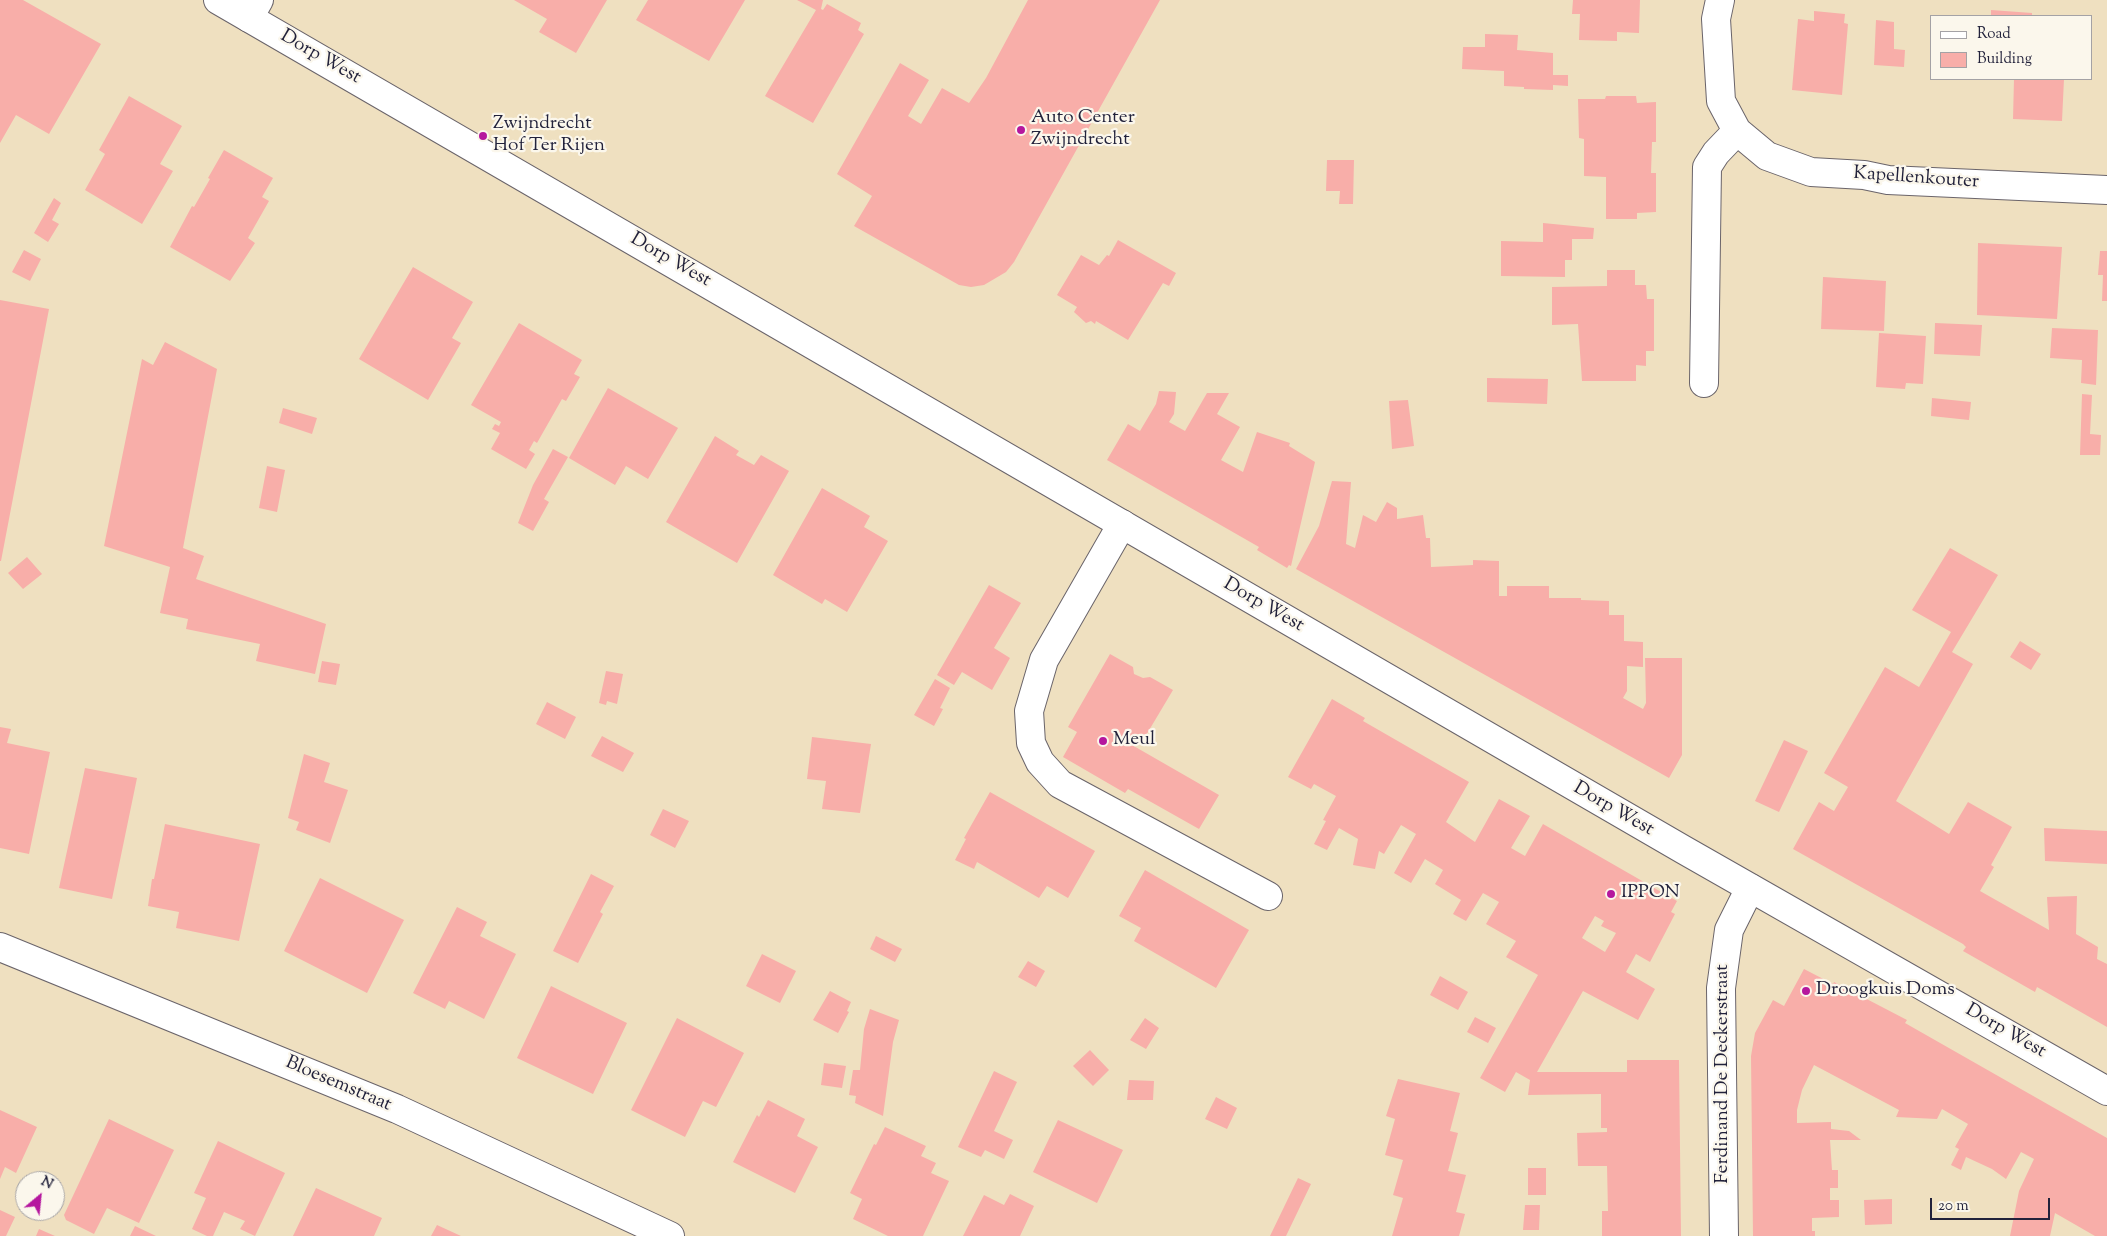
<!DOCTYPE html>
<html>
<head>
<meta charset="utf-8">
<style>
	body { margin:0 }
	#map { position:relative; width:2107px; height:1236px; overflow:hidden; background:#efe0c0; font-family:"Sorts Mill Goudy",serif }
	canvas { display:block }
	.legend { position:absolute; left:1930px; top:15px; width:162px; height:65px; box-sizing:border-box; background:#fbf7ec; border:1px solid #a4a2a5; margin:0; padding:6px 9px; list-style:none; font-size:15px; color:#22223b }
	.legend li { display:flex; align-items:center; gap:10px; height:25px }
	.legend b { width:25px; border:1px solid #a4a2a5 }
	.north { position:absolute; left:15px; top:1171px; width:50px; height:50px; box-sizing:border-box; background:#fbf7ec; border:1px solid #a4a2a5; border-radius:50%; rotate:28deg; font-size:14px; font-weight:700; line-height:20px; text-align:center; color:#22223b }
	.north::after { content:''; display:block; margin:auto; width:18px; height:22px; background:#b5179e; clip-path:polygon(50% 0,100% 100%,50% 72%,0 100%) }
	.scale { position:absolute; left:1930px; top:1198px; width:120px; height:22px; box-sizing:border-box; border:2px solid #22223b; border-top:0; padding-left:6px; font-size:15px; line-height:18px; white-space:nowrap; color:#22223b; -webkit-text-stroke:4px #fbf7ec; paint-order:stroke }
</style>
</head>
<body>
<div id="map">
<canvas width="2107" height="1236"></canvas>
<ul class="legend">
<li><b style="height:6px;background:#fff"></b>Road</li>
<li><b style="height:14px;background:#f8aea9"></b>Building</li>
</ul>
<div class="north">N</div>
<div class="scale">20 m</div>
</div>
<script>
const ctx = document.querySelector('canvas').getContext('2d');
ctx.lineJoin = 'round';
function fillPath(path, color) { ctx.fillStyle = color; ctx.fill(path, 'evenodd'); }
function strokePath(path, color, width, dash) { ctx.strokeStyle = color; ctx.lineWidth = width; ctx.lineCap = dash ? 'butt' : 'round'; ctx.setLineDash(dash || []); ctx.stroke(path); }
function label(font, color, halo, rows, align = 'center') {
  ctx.font = font + ' "Sorts Mill Goudy",serif'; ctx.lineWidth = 4.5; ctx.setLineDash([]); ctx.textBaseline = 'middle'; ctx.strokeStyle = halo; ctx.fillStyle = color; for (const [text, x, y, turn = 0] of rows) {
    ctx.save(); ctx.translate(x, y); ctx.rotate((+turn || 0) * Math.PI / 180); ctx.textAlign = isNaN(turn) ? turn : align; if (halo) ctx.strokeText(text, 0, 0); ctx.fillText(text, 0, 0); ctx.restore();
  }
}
const building = new Path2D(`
	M 0,0 L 23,0 L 101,44 L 49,134 L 16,115 L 0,143 Z
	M 514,0 L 607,0 L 576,53 L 539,32 L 547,19 Z
	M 648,0 L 745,0 L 709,61 L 636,20 Z
	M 797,0 L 823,0 L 821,9 L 823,10 L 827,4 L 861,23 L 858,30 L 864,34 L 813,123 L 765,96 L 816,10 Z
	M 1028,0 L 1160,0 L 1014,262 L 1006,272 L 984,285 L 971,287 L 959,285 L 854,226 L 872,196 L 837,174 L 900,63 L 929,80 L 908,116 L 921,124 L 942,88 L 969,103 L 986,78 Z
	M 1573,0 L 1640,0 L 1639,33 L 1617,32 L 1617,41 L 1579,40 L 1580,14 L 1572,14 Z
	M 1991,10 L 2032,13 L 2032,16 L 1991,16 Z
	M 1814,11 L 1845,14 L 1844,23 L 1848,24 L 1842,95 L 1792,90 L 1798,19 L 1814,21 Z
	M 1876,20 L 1894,22 L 1894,49 L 1905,50 L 1904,67 L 1874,65 Z
	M 1485,34 L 1518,35 L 1517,50 L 1553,53 L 1553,75 L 1568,75 L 1568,86 L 1553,85 L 1553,90 L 1524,89 L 1524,87 L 1504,86 L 1504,71 L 1462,69 L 1463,47 L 1485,47 Z
	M 2014,79 L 2064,79 L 2062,121 L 2013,119 Z
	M 129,96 L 182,126 L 160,164 L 173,171 L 142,224 L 85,190 L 105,154 L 99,150 Z
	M 1606,96 L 1636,96 L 1637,103 L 1656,102 L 1656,142 L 1652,142 L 1651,173 L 1656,173 L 1656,212 L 1637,213 L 1637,219 L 1606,219 L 1606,177 L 1584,176 L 1584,139 L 1579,138 L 1578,99 L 1605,99 Z
	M 224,150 L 273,178 L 262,197 L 269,201 L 248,238 L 255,243 L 230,281 L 170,247 L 192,206 L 194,207 L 210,179 L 208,178 Z
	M 1327,160 L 1354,160 L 1353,204 L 1339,204 L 1340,191 L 1326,191 Z
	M 54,198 L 61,203 L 52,220 L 59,224 L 48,242 L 34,233 Z
	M 1543,223 L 1594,228 L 1593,239 L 1572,239 L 1572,260 L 1565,260 L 1565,277 L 1501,276 L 1501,241 L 1543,242 Z
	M 1118,240 L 1176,273 L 1169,286 L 1163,283 L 1128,340 L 1096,321 L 1095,324 L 1091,321 L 1086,323 L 1074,312 L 1077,307 L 1057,295 L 1081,255 L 1099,265 L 1107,255 L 1109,256 Z
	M 1978,243 L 2062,247 L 2057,319 L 1977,315 Z
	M 24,250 L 41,259 L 30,281 L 12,272 Z
	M 2100,251 L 2107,251 L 2107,301 L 2102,301 L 2103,275 L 2098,275 Z
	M 413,267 L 473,302 L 452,338 L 461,343 L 428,400 L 359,359 Z
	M 1607,270 L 1635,270 L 1635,285 L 1646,285 L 1647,299 L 1654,299 L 1654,351 L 1646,351 L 1646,366 L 1636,365 L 1636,381 L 1582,381 L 1578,324 L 1552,325 L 1552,287 L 1607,286 Z
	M 1823,277 L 1886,281 L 1884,331 L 1821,329 Z
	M 0,300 L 49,309 L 1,561 L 0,561 Z
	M 519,323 L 582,360 L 574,374 L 580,377 L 566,401 L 562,399 L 537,443 L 534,441 L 529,450 L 535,454 L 526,469 L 491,449 L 500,433 L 492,429 L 495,424 L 499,426 L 501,422 L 471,405 Z
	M 1935,323 L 1982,325 L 1980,356 L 1934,354 Z
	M 2052,328 L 2098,330 L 2096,385 L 2081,383 L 2082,360 L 2050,358 Z
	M 1879,333 L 1926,336 L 1923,384 L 1906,383 L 1905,389 L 1876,387 Z
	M 165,342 L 217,369 L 183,548 L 204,556 L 196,579 L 326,624 L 315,674 L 256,661 L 260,644 L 186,629 L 188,619 L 160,613 L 170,567 L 104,546 L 142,359 L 153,365 Z
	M 1487,378 L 1548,379 L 1547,404 L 1487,402 Z
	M 608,388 L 678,428 L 648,479 L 626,466 L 615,485 L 569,458 Z
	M 1159,391 L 1176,392 L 1174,414 L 1169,422 L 1185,431 L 1207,393 L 1229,393 L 1217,414 L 1240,427 L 1221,460 L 1243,472 L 1257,432 L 1290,443 L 1289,446 L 1315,462 L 1291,566 L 1289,565 L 1287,568 L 1257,550 L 1259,547 L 1107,460 L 1128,424 L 1140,431 L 1156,404 Z
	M 2082,394 L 2092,395 L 2090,434 L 2101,435 L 2100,455 L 2080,455 Z
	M 1932,398 L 1971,402 L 1969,420 L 1931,416 Z
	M 1408,400 L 1414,446 L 1392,449 L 1389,401 Z
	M 283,408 L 317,418 L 312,434 L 279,423 Z
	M 715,436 L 739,451 L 736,455 L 754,465 L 761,455 L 789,471 L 737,563 L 666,522 Z
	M 553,449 L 568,457 L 544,499 L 549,502 L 533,531 L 518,523 L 533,485 Z
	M 267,466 L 285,470 L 277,512 L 259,508 Z
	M 1332,481 L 1351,482 L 1346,544 L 1355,548 L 1363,515 L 1376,522 L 1387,502 L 1397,508 L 1397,519 L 1423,515 L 1426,538 L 1430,538 L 1431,567 L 1473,565 L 1473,560 L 1499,561 L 1499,596 L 1507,596 L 1507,586 L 1549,586 L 1549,598 L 1581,598 L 1581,600 L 1609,601 L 1609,615 L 1624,615 L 1624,641 L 1643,642 L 1643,667 L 1627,666 L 1627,691 L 1623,698 L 1643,709 L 1646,703 L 1645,658 L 1682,658 L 1682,755 L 1669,778 L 1296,569 L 1319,526 Z
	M 822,488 L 870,516 L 864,527 L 888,541 L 847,612 L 825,599 L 822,604 L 773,575 Z
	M 1950,548 L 1998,575 L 1952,652 L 1973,664 L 1896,801 L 1949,834 L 1968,802 L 2012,827 L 1991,865 L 1994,867 L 1980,891 L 2049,930 L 2047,897 L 2077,896 L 2076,934 L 2098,947 L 2097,959 L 2107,964 L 2107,1027 L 2037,987 L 2035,992 L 1963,951 L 1966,947 L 1963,944 L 1793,849 L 1819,802 L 1834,811 L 1848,787 L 1824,773 L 1885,667 L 1919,687 L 1951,632 L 1912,610 Z
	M 27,557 L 42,574 L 23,589 L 8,573 Z
	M 989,585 L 1021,603 L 994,648 L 1010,658 L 992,690 L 962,672 L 954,685 L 937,675 Z
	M 2020,641 L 2041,654 L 2031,670 L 2010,657 Z
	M 1110,654 L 1133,667 L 1134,674 L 1143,678 L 1150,677 L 1173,690 L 1145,737 L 1139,734 L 1132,745 L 1219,795 L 1199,829 L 1128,789 L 1125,793 L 1063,757 L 1077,732 L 1068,727 Z
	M 322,661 L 340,664 L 336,685 L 318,682 Z
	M 606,671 L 623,674 L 617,704 L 607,701 L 606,705 L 599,703 Z
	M 935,679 L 950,688 L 940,708 L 943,709 L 934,726 L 914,715 Z
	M 1332,699 L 1365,718 L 1363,721 L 1469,782 L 1446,822 L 1475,842 L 1499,799 L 1530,816 L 1511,848 L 1525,856 L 1543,824 L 1677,901 L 1671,912 L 1675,914 L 1650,962 L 1636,954 L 1626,972 L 1655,989 L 1638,1020 L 1583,991 L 1537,1072 L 1627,1072 L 1627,1060 L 1679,1060 L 1681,1236 L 1602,1236 L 1602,1211 L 1608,1211 L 1607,1166 L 1578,1166 L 1577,1133 L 1607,1132 L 1607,1128 L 1601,1128 L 1601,1094 L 1528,1095 L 1530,1080 L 1516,1072 L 1505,1092 L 1480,1078 L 1538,975 L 1506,957 L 1516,941 L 1486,924 L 1499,902 L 1483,893 L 1466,921 L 1453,914 L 1461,900 L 1435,884 L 1443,870 L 1425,859 L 1411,883 L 1394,873 L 1416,834 L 1401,825 L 1384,854 L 1379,851 L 1375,869 L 1353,865 L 1358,839 L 1339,828 L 1327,850 L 1314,844 L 1326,821 L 1323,820 L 1336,796 L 1314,784 L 1311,789 L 1288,777 ZM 1595,916 L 1604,921 L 1601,926 L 1616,933 L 1605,952 L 1582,938 Z
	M 547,702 L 576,717 L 565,739 L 536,724 Z
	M 0,727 L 11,729 L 7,743 L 50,752 L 29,854 L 0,848 Z
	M 602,736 L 634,753 L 623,772 L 591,756 Z
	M 812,737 L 871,744 L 860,813 L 822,809 L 826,781 L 807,779 Z
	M 1784,740 L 1808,751 L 1779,812 L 1755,801 Z
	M 304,754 L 330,763 L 324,782 L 348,790 L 330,843 L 296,830 L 299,822 L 288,818 Z
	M 85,768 L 137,778 L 112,899 L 59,888 Z
	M 990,792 L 1095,851 L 1068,898 L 1047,886 L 1039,898 L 977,862 L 974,869 L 955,860 L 966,839 L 964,838 Z
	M 663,809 L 689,821 L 675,848 L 650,835 Z
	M 165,824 L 260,844 L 239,941 L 176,928 L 179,912 L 148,906 L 152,879 L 154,879 Z
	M 2044,828 L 2107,831 L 2107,864 L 2045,861 Z
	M 1145,870 L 1249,930 L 1216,988 L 1134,941 L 1141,928 L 1119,916 Z
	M 591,874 L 614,886 L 600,912 L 603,914 L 578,963 L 553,951 Z
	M 320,878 L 404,920 L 367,993 L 284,951 Z
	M 457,907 L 487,922 L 480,936 L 516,954 L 484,1019 L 449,1001 L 445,1009 L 413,993 Z
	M 876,936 L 902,949 L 895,962 L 870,949 Z
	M 762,954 L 796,971 L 780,1003 L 746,986 Z
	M 1028,961 L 1045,971 L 1036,987 L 1018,977 Z
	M 1804,969 L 1833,984 L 1834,982 L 1907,1020 L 1905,1023 L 2107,1138 L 2107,1236 L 2095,1236 L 2055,1213 L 2050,1236 L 2010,1236 L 2019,1191 L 2034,1159 L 2021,1152 L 2006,1179 L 1992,1169 L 1966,1157 L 1961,1170 L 1951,1165 L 1959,1149 L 1955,1147 L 1968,1124 L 1942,1109 L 1937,1119 L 1896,1117 L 1899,1110 L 1814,1065 L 1802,1090 L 1797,1110 L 1797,1123 L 1831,1122 L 1831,1129 L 1849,1131 L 1861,1140 L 1830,1140 L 1832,1170 L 1838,1170 L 1838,1188 L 1830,1188 L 1830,1200 L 1839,1200 L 1839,1217 L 1812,1218 L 1812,1231 L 1815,1231 L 1815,1236 L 1753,1236 L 1751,1056 L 1755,1033 L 1773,1000 L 1784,1006 Z
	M 1440,976 L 1468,992 L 1458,1010 L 1430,995 Z
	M 551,986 L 627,1023 L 593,1094 L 517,1058 Z
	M 830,991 L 851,1002 L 847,1011 L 849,1012 L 838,1033 L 813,1020 Z
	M 870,1009 L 899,1020 L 893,1042 L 883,1116 L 855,1103 L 856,1096 L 849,1095 L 853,1070 L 860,1070 L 864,1029 Z
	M 1475,1017 L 1496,1028 L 1488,1043 L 1467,1032 Z
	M 677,1018 L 744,1053 L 716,1107 L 703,1101 L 685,1137 L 631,1110 Z
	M 1145,1018 L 1159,1028 L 1146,1049 L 1130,1040 Z
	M 1090,1050 L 1109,1070 L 1093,1086 L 1073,1066 Z
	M 824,1063 L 846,1066 L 842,1088 L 821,1085 Z
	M 994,1071 L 1017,1082 L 994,1131 L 1013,1140 L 1004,1159 L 985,1150 L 981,1157 L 958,1147 Z
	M 1398,1079 L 1460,1093 L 1450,1131 L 1458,1133 L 1448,1171 L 1466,1175 L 1456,1212 L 1465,1214 L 1459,1236 L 1392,1236 L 1403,1198 L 1393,1195 L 1403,1160 L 1385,1155 L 1395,1119 L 1386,1116 Z
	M 1129,1080 L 1154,1081 L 1153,1100 L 1127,1100 Z
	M 1216,1097 L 1237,1108 L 1227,1129 L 1205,1119 Z
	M 768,1100 L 805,1119 L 797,1136 L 818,1147 L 795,1193 L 733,1162 L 757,1115 L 759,1117 Z
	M 0,1110 L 37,1127 L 16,1173 L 5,1167 L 0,1179 Z
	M 109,1119 L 174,1150 L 139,1223 L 107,1208 L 94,1234 L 66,1220 L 64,1215 Z
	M 1058,1120 L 1123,1150 L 1097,1203 L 1033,1172 Z
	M 885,1127 L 926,1146 L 921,1156 L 936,1163 L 931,1173 L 949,1181 L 923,1236 L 888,1236 L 853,1219 L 862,1199 L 850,1193 L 874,1144 L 876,1145 Z
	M 218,1141 L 285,1173 L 255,1236 L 240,1229 L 245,1221 L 224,1212 L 213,1236 L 207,1236 L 192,1229 L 206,1198 L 194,1193 Z
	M 1528,1168 L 1546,1168 L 1546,1195 L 1528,1195 Z
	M 1298,1178 L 1311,1184 L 1286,1236 L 1270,1236 Z
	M 316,1188 L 382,1218 L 374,1236 L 293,1236 Z
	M 1010,1194 L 1034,1206 L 1020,1236 L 963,1236 L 984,1195 L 1004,1205 Z
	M 1892,1199 L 1892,1224 L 1865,1225 L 1864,1200 Z
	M 1525,1205 L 1540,1205 L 1539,1230 L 1523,1230 Z
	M 0,1210 L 15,1217 L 6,1236 L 0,1236 Z
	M 437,1225 L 461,1236 L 431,1236 Z
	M 135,1226 L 156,1236 L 130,1236 Z
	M 39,1229 L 55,1236 L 36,1236 Z`);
const minor = new Path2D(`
	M 1720,0 L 1716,19 L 1721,101 L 1737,131 L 1767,156 L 1811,172 L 1864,175 L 1888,180 L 2107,190
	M 249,18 L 259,0
	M 1704,383 L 1707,167 L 1716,153 L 1737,131
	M 1122,524 L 1044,660 L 1029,711 L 1031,743 L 1040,762 L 1060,784 L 1268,896
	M 0,947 L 397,1109 L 670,1236
	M 1724,1236 L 1721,988 L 1729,930 L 1750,888`);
const major = new Path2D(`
	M 218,0 L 1684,850 L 2107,1091`);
const markers = [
	[1021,130,5,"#b5179e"],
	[483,136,5,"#b5179e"],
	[1103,741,5,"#b5179e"],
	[1611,894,5,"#b5179e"],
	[1806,991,5,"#b5179e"]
];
const streetNames = [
	["Dorp West",320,58,30],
	["Kapellenkouter",1916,179,4],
	["Dorp West",670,261,30],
	["Dorp West",1263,606,30],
	["Dorp West",1613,810,30],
	["Dorp West",2005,1032,30],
	["Ferdinand De Deckerstraat",1724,1074,-90],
	["Bloesemstraat",338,1085,23]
];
const poiNames = [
	["Auto Center",1031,119],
	["Zwijndrecht",1031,141],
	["Zwijndrecht",493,125],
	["Hof Ter Rijen",493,147],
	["Meul",1113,741],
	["IPPON",1621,894],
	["Droogkuis Doms",1816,991]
];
fillPath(building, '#f8aea9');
strokePath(minor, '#6a646a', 30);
strokePath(major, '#6a646a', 30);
strokePath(minor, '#fff', 28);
strokePath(major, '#fff', 28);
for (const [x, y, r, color] of markers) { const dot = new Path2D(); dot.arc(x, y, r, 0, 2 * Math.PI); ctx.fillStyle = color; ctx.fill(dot); strokePath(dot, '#fbf7ec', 2); }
label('19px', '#22223b', '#fbf7ec', streetNames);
label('19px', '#22223b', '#fbf7ec', poiNames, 'left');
</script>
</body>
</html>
